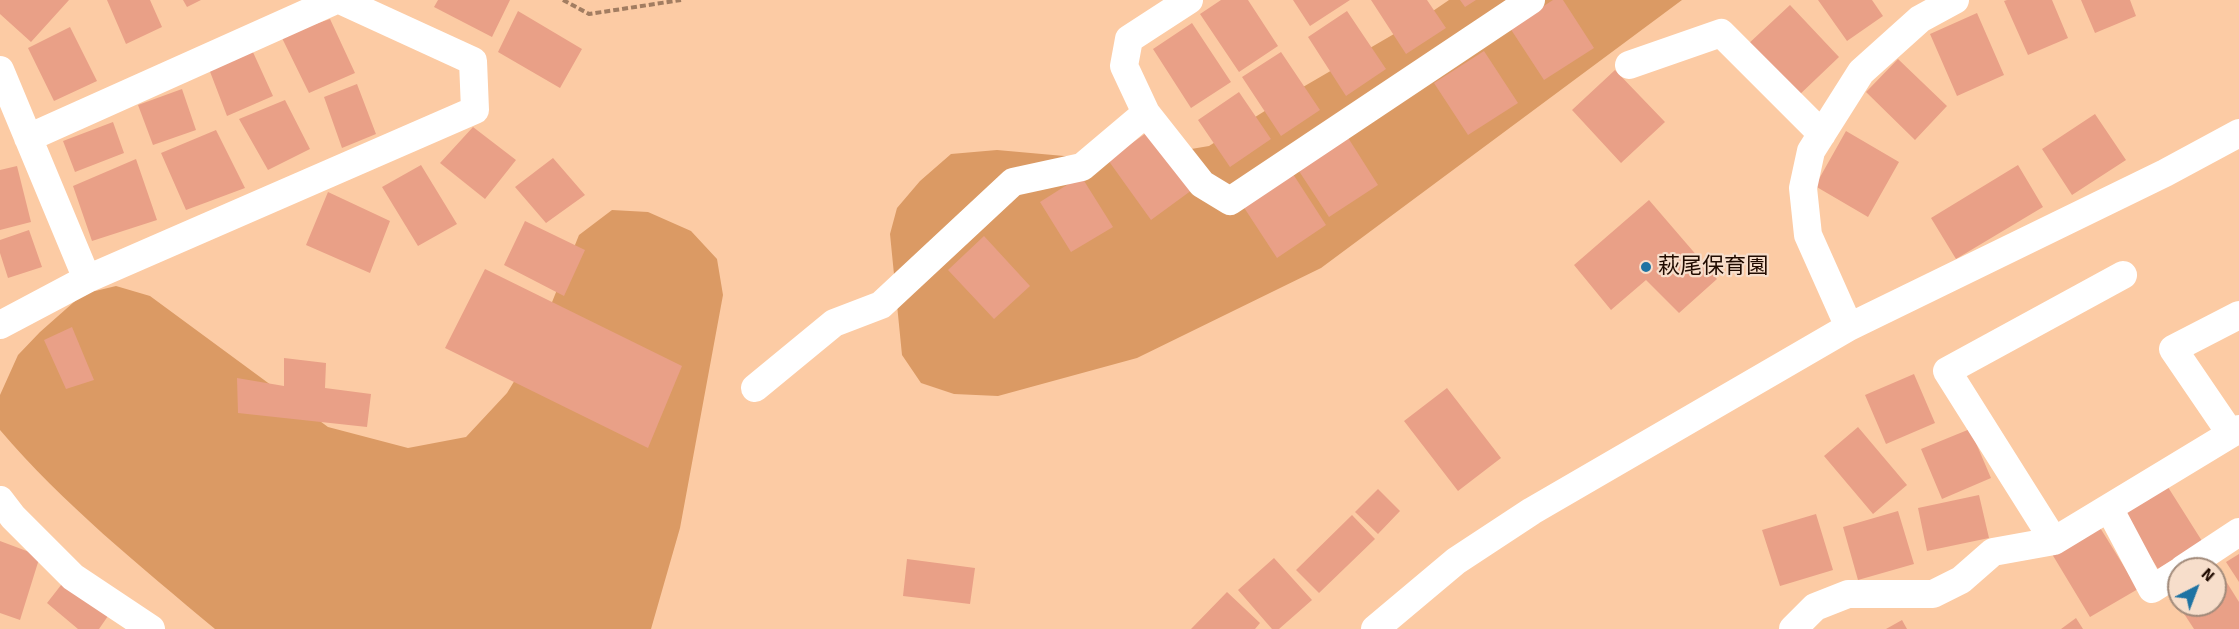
<!DOCTYPE html>
<html>
<head>
<meta charset="utf-8">
<style>
	body { margin:0 }
	#map { position:relative; width:2239px; height:629px; overflow:hidden; background:#fccba4; font-family:Signika,sans-serif }
	canvas { display:block }
	.north { position:absolute; left:2167px; top:557px; width:60px; height:60px; box-sizing:border-box; background:#f7decb; border:2px solid #a18a7a; border-radius:50%; rotate:42deg; font-size:16px; font-weight:700; line-height:24px; text-align:center; color:#200b00 }
	.north::after { content:''; display:block; margin:auto; width:21px; height:27px; background:#1e73a3; clip-path:polygon(50% 0,100% 100%,50% 72%,0 100%) }
</style>
</head>
<body>
<div id="map">
<canvas width="2239" height="629"></canvas>
<div class="north">N</div>
</div>
<script>
const ctx = document.querySelector('canvas').getContext('2d');
ctx.lineJoin = 'round';
function fillPath(path, color) { ctx.fillStyle = color; ctx.fill(path, 'evenodd'); }
function strokePath(path, color, width, dash) { ctx.strokeStyle = color; ctx.lineWidth = width; ctx.lineCap = dash ? 'butt' : 'round'; ctx.setLineDash(dash || []); ctx.stroke(path); }
function label(font, color, halo, rows, align = 'center') {
  ctx.font = font + ' Signika,"Noto Sans JP",sans-serif'; ctx.lineWidth = 4.5; ctx.setLineDash([]); ctx.textBaseline = 'middle'; ctx.strokeStyle = halo; ctx.fillStyle = color; for (const [text, x, y, turn = 0] of rows) {
    ctx.save(); ctx.translate(x, y); ctx.rotate((+turn || 0) * Math.PI / 180); ctx.textAlign = isNaN(turn) ? turn : align; if (halo) ctx.strokeText(text, 0, 0); ctx.fillText(text, 0, 0); ctx.restore();
  }
}
const green = new Path2D(`
	M 1449,0 L 1682,0 L 1321,268 L 1137,358 L 998,396 L 954,394 L 921,383 L 902,355 L 890,234 L 897,208 L 920,181 L 951,154 L 997,150 L 1120,161 L 1209,146 L 1303,87 L 1430,13 Z
	M 612,210 L 648,212 L 691,231 L 717,259 L 723,295 L 680,528 L 651,629 L 215,629 C 140,566 63,504 0,430 L 0,395 L 18,355 L 40,332 L 83,294 L 116,286 L 150,296 L 328,427 L 408,448 L 466,437 L 507,393 L 532,352 L 579,235 Z`);
const building = new Path2D(`
	M 0,0 L 69,0 L 31,42 L 0,14 Z
	M 107,0 L 150,0 L 162,27 L 126,44 Z
	M 183,0 L 201,0 L 187,7 Z
	M 438,0 L 510,0 L 492,37 L 434,7 Z
	M 1221,0 L 1248,0 L 1278,46 L 1239,72 L 1200,14 Z
	M 1293,0 L 1350,0 L 1310,26 Z
	M 1371,0 L 1427,0 L 1446,28 L 1406,54 Z
	M 1460,0 L 1476,0 L 1465,7 Z
	M 1553,0 L 1563,0 L 1594,48 L 1544,80 L 1510,28 Z
	M 1818,0 L 1872,0 L 1883,16 L 1847,41 Z
	M 2007,0 L 2052,0 L 2068,38 L 2028,55 L 2004,1 Z
	M 2081,0 L 2130,0 L 2136,16 L 2095,33 Z
	M 1790,5 L 1839,57 L 1796,98 L 1747,45 Z
	M 518,11 L 582,49 L 560,88 L 498,52 Z
	M 1347,11 L 1386,69 L 1346,96 L 1308,37 Z
	M 1977,13 L 2004,75 L 1957,96 L 1930,34 Z
	M 330,19 L 355,73 L 309,93 L 281,36 Z
	M 1192,23 L 1231,82 L 1191,108 L 1153,49 Z
	M 70,27 L 97,81 L 54,101 L 28,48 Z
	M 252,50 L 273,96 L 227,116 L 209,69 Z
	M 1484,51 L 1518,103 L 1468,135 L 1434,83 Z
	M 1281,52 L 1320,110 L 1281,136 L 1242,77 Z
	M 1898,59 L 1947,106 L 1915,140 L 1866,92 Z
	M 1615,70 L 1665,122 L 1621,163 L 1572,110 Z
	M 357,84 L 376,134 L 342,148 L 324,97 Z
	M 182,89 L 196,130 L 153,145 L 138,105 Z
	M 1239,92 L 1271,139 L 1230,167 L 1198,120 Z
	M 285,100 L 310,149 L 268,170 L 239,119 Z
	M 2095,114 L 2126,160 L 2072,195 L 2042,149 Z
	M 113,122 L 124,153 L 75,172 L 63,141 Z
	M 473,127 L 516,160 L 485,199 L 440,163 Z
	M 216,130 L 245,188 L 186,210 L 161,153 Z
	M 1149,131 L 1192,190 L 1151,220 L 1108,160 Z
	M 1846,131 L 1899,162 L 1868,217 L 1815,186 Z
	M 1345,133 L 1378,185 L 1329,217 L 1295,165 Z
	M 553,158 L 585,195 L 546,223 L 515,187 Z
	M 136,159 L 157,220 L 92,241 L 73,186 Z
	M 421,165 L 457,224 L 418,246 L 382,187 Z
	M 2018,165 L 2043,207 L 1956,259 L 1931,218 Z
	M 17,166 L 31,222 L 0,230 L 0,170 Z
	M 1293,174 L 1326,225 L 1277,258 L 1243,206 Z
	M 1081,176 L 1113,227 L 1071,252 L 1040,202 Z
	M 328,192 L 390,221 L 370,273 L 306,245 Z
	M 1649,200 L 1717,279 L 1679,313 L 1646,280 L 1611,310 L 1574,265 Z
	M 525,221 L 585,250 L 564,296 L 504,265 Z
	M 29,230 L 42,267 L 8,278 L 0,253 L 0,240 Z
	M 984,236 L 1030,286 L 994,319 L 948,270 Z
	M 485,269 L 682,366 L 648,448 L 445,348 Z
	M 72,327 L 94,380 L 66,389 L 44,340 Z
	M 284,358 L 326,363 L 325,388 L 371,394 L 367,427 L 238,413 L 237,378 L 284,386 Z
	M 1914,374 L 1935,423 L 1886,444 L 1865,395 Z
	M 1447,388 L 1501,458 L 1458,491 L 1404,421 Z
	M 1858,427 L 1907,485 L 1873,514 L 1824,456 Z
	M 1970,429 L 1991,478 L 1942,499 L 1921,449 Z
	M 2166,484 L 2202,541 L 2158,569 L 2122,512 Z
	M 1378,489 L 1400,511 L 1378,534 L 1355,512 Z
	M 1979,495 L 1989,538 L 1927,551 L 1918,508 Z
	M 1898,511 L 1914,564 L 1858,580 L 1843,527 Z
	M 1816,514 L 1833,570 L 1780,586 L 1762,530 Z
	M 1352,515 L 1375,539 L 1319,593 L 1296,570 Z
	M 2099,526 L 2138,589 L 2090,617 L 2052,554 Z
	M 0,541 L 40,556 L 20,620 L 0,613 Z
	M 2239,554 L 2239,582 L 2226,562 Z
	M 1274,558 L 1312,600 L 1279,629 L 1272,629 L 1238,590 Z
	M 907,559 L 975,568 L 970,604 L 903,596 Z
	M 2224,578 L 2239,602 L 2239,629 L 2194,629 L 2179,606 L 2215,605 L 2215,584 Z
	M 65,580 L 108,616 L 99,629 L 78,629 L 47,603 Z
	M 1227,592 L 1260,623 L 1255,629 L 1191,629 Z
	M 2076,618 L 2083,629 L 2061,629 Z
	M 1902,620 L 1907,629 L 1886,629 Z`);
const path = new Path2D(`
	M 563,0 L 589,14 L 681,0`);
const minor = new Path2D(`
	M 1629,65 L 1721,33 L 1822,134
	M 0,70 L 87,279
	M 1146,113 L 1202,184 L 1230,201 L 1531,0
	M 28,138 L 336,0
	M 2123,275 L 1947,371 L 2054,541 L 2239,429
	M 0,325 L 87,279 L 475,110 L 473,61 L 340,0
	M 1849,327 L 1808,235 L 1803,188 L 1811,151 L 1861,72 L 1920,19 L 1955,0
	M 755,388 L 834,323 L 881,305 L 1013,182 L 1082,167 L 1146,113 L 1124,66 L 1129,39 L 1189,0
	M 2231,434 L 2173,349 L 2239,315
	M 0,500 L 13,517 L 73,577 L 151,629
	M 2109,508 L 2152,589 L 2179,572
	M 2183,569 L 2239,532
	M 1375,629 L 1456,561 L 1532,511 L 1849,327 L 2165,173 L 2239,133
	M 1793,629 L 1815,607 L 1848,594 L 1933,594 L 1961,580 L 1993,552 L 2054,541`);
const markers = [
	[1646,267,6,"#1e73a3"]
];
const poiNames = [
	["萩尾保育園",1658,267]
];
fillPath(green, '#db9a64');
fillPath(building, '#e9a087');
strokePath(path, '#a27d61', 4, [6, 3]);
strokePath(minor, '#fff', 28);
for (const [x, y, r, color] of markers) { const dot = new Path2D(); dot.arc(x, y, r, 0, 2 * Math.PI); ctx.fillStyle = color; ctx.fill(dot); strokePath(dot, '#f7decb', 2); }
label('22px', '#200b00', '#f7decb', poiNames, 'left');
</script>
</body>
</html>
